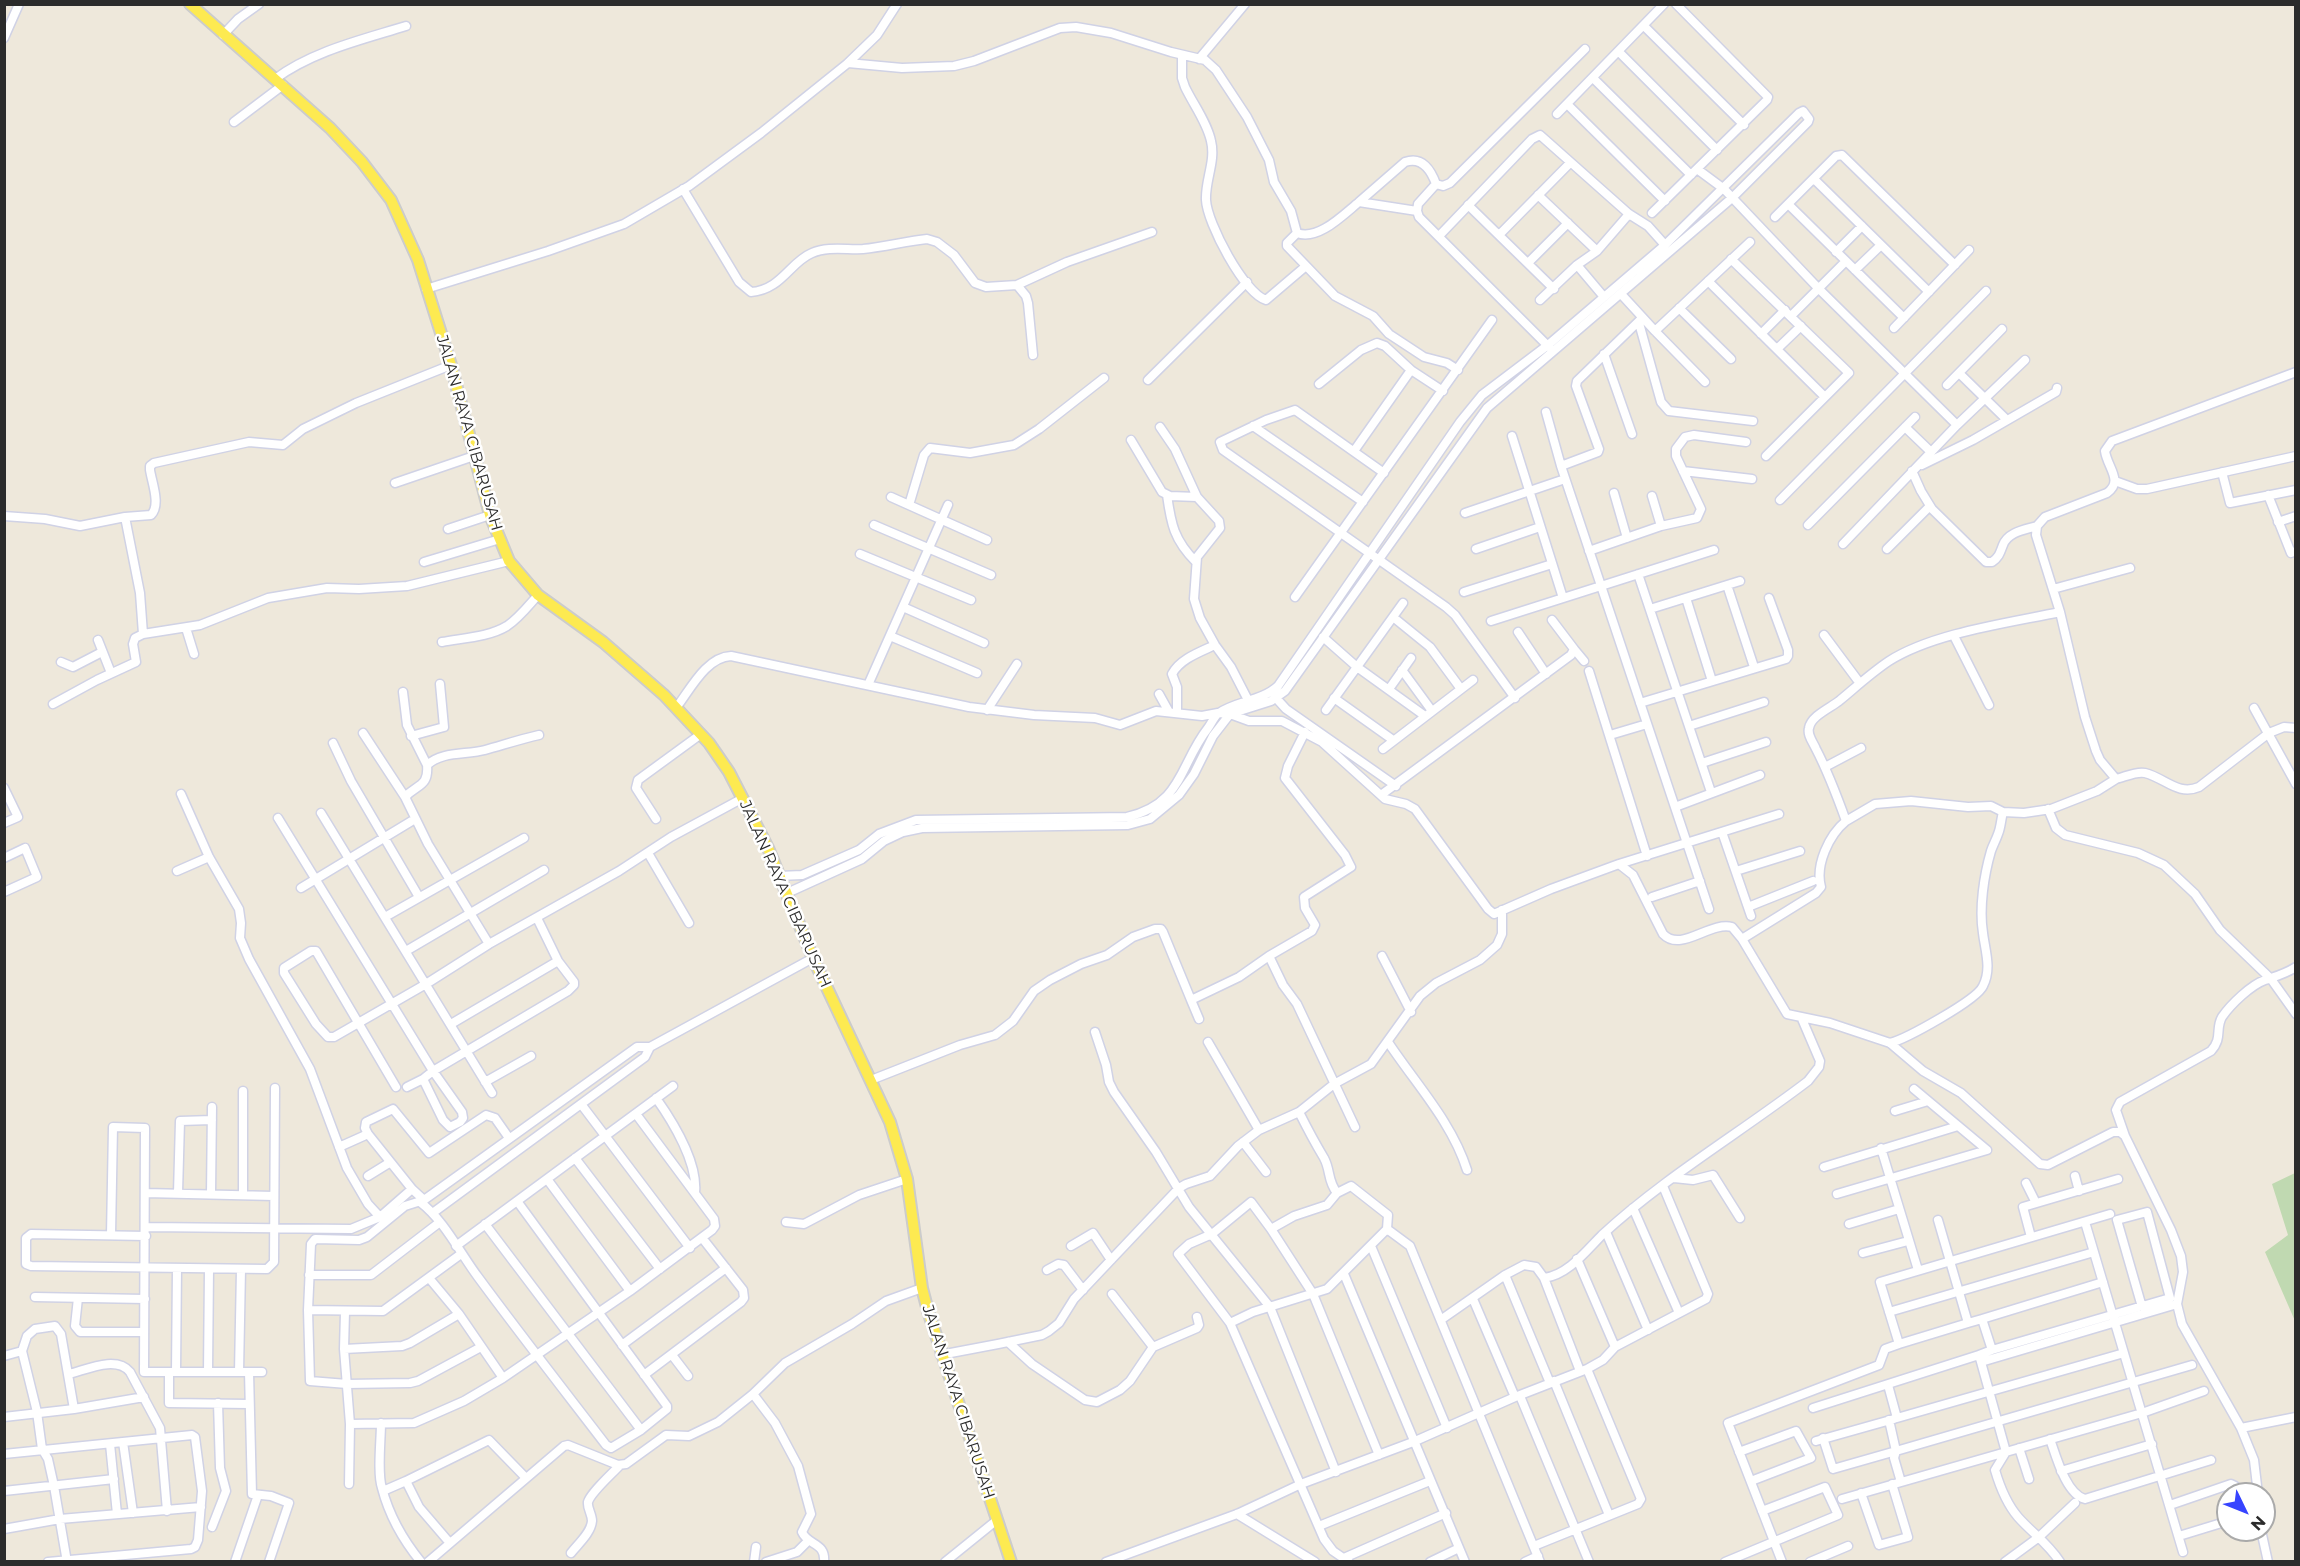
<!DOCTYPE html>
<html>
<head>
<meta charset="utf-8">
<style>
	body { margin:0 }
	#map { position:relative; width:2300px; height:1566px; overflow:hidden; background:#eee8db; font-family:Montserrat,sans-serif }
	canvas { display:block }
	.frame { position:absolute; inset:0; border:6px solid #2b2b2b; pointer-events:none }
	.north { position:absolute; left:2216px; top:1482px; width:60px; height:60px; box-sizing:border-box; background:#fff; border:2px solid #aaa; border-radius:50%; rotate:133deg; font-size:16px; font-weight:700; line-height:24px; text-align:center; color:#2b2b2b }
	.north::after { content:''; display:block; margin:auto; width:21px; height:27px; background:#3744ff; clip-path:polygon(50% 0,100% 100%,50% 72%,0 100%) }
</style>
</head>
<body>
<div id="map">
<canvas width="2300" height="1566"></canvas>
<div class="frame"></div>
<div class="north">N</div>
</div>
<script>
const ctx = document.querySelector('canvas').getContext('2d');
ctx.lineJoin = 'round';
function fillPath(path, color) { ctx.fillStyle = color; ctx.fill(path, 'evenodd'); }
function strokePath(path, color, width, dash) { ctx.strokeStyle = color; ctx.lineWidth = width; ctx.lineCap = dash ? 'butt' : 'round'; ctx.setLineDash(dash || []); ctx.stroke(path); }
function label(font, color, halo, rows, align = 'center') {
  ctx.font = font + ' Montserrat,sans-serif'; ctx.lineWidth = 5; ctx.setLineDash([]); ctx.textBaseline = 'middle'; ctx.strokeStyle = halo; ctx.fillStyle = color; for (const [text, x, y, turn = 0] of rows) {
    ctx.save(); ctx.translate(x, y); ctx.rotate((+turn || 0) * Math.PI / 180); ctx.textAlign = isNaN(turn) ? turn : align; if (halo) ctx.strokeText(text, 0, 0); ctx.fillText(text, 0, 0); ctx.restore();
  }
}
const cemetery = new Path2D(`
	M 2295,1173 L 2295,1321 L 2265,1252 L 2288,1235 L 2272,1184 Z`);
const minor = new Path2D(`
	M 1644,26 L 1744,125
	M 223,35 L 238,19 L 259,4
	M 4,38 L 19,4
	M 1619,52 L 1717,150
	M 1182,55 L 1182,78 L 1185,87 C 1193,104 1207,122 1211,141 C 1216,161 1205,180 1206,200 C 1207,223 1244,293 1266,300 L 1306,266
	M 1199,59 L 1245,4
	M 848,63 L 902,68 L 954,66 L 974,61 L 1060,28 L 1076,27 L 1111,33 L 1171,52 L 1205,60 L 1216,70 L 1247,117 L 1269,160 L 1274,182 L 1291,211 L 1297,233 L 1287,243 L 1287,246 L 1335,296 L 1373,316 L 1389,334 L 1424,357 L 1447,363 L 1458,370
	M 1593,78 L 1691,175
	M 275,79 C 313,51 361,40 406,26
	M 1567,104 L 1665,201
	M 1557,114 L 1664,4
	M 234,122 L 283,85
	M 1697,169 L 1724,189 L 1819,289 L 1957,425
	M 1814,179 L 1929,292
	M 683,189 L 739,282 L 751,292 C 781,290 790,262 812,253 C 828,246 847,250 863,249 C 885,247 906,241 927,239 L 937,242 L 954,255 L 975,283 L 986,287 L 1017,285 L 1026,296 L 1028,303 L 1033,355
	M 1538,195 L 1597,251
	M 1359,202 L 1405,162 C 1422,156 1431,170 1436,184
	M 1788,204 L 1904,318
	M 1468,205 L 1554,289
	M 1417,211 L 1418,204 L 1436,184 L 1443,186 L 1450,183 L 1585,49
	M 1652,213 L 1767,100 L 1768,97 L 1676,4
	M 1775,217 L 1836,156 L 1842,155 L 1955,265
	M 1297,233 C 1318,241 1343,215 1359,202 L 1417,211 L 1419,217 L 1550,348
	M 1499,235 L 1570,163
	M 1439,236 L 1532,139 L 1540,135 L 1629,214 L 1648,226 L 1665,245
	M 1836,252 L 1862,226
	M 1731,259 L 1849,373 L 1766,456
	M 1528,263 L 1568,223
	M 1577,265 L 1604,297
	M 1855,270 L 1881,245
	M 1708,281 L 1825,397
	M 1017,285 L 1067,262 L 1152,232
	M 426,289 L 548,251 L 624,224 L 689,186 L 761,133 L 848,63 L 877,35 L 897,4
	M 1621,294 L 1655,331 L 1750,242
	M 1540,300 L 1577,265 L 1597,251 L 1629,214
	M 1679,308 L 1731,359
	M 1791,316 L 1846,261
	M 1639,323 L 1661,402 L 1669,411 L 1753,421
	M 1894,328 L 1969,250
	M 1655,331 L 1705,382
	M 1761,334 L 1785,310
	M 1777,349 L 1801,326
	M 1604,354 L 1632,434
	M 2296,372 L 2112,441 L 2105,451 C 2107,467 2124,481 2107,493 L 2045,517 L 2037,526 L 2036,535 L 2060,612 L 2085,717 L 2096,751 L 2100,760 L 2116,779 C 2125,777 2136,771 2145,773 C 2165,778 2178,796 2199,787 L 2269,733 L 2284,727 L 2296,728
	M 1959,373 L 2007,420
	M 1148,380 L 1247,282
	M 1319,384 L 1361,350 L 1377,343 L 1385,346 L 1411,370
	M 1947,385 L 2002,329
	M 1546,412 L 1561,466 L 1709,909
	M 1253,426 L 1363,502
	M 1160,427 L 1175,449 L 1197,497 L 1219,521 L 1220,528 L 1197,557 L 1194,599 L 1200,618 L 1215,645 L 1231,667 L 1248,700
	M 1905,427 L 1931,452
	M 1512,436 L 1563,598
	M 1131,440 L 1162,492 L 1170,496 L 1197,497
	M 1354,451 L 1411,370 L 1443,391
	M 1922,465 L 1973,440 L 2056,392 L 2057,388
	M 1561,466 L 1598,452 L 1599,449 L 1576,386 L 1577,381 L 1639,321
	M 1683,471 L 1752,479
	M 1912,471 L 1921,491 L 1932,509 L 1986,562 L 1992,562 C 1999,557 2000,553 2003,545 C 2008,532 2024,530 2037,526
	M 2222,472 L 2230,503 L 2296,490
	M 1384,473 L 1295,410 L 1266,420 L 1220,442 L 1223,450 L 1446,607 L 1455,615 L 1515,698
	M 2115,481 L 2137,489 L 2147,489 L 2296,456
	M 395,483 L 474,456
	M 1614,493 L 1627,538
	M 1167,495 C 1171,524 1174,540 1196,562
	M 2268,495 L 2291,553 L 2296,551
	M 1652,496 L 1661,526
	M 891,497 L 987,540
	M 1780,500 L 1986,291
	M 909,505 L 924,455 L 930,448 L 970,453 L 1014,445 L 1039,429 L 1104,378
	M 1465,513 L 1565,479
	M 4,516 L 45,519 L 80,526 L 125,517 L 151,515 C 161,505 152,483 150,470 L 150,466 L 154,463 L 249,442 L 283,445 L 303,429 L 356,403 L 451,365
	M 125,517 L 140,593 L 143,634
	M 2278,522 L 2296,516
	M 874,525 L 991,575
	M 1808,525 L 1915,417
	M 448,529 L 490,515
	M 1843,544 L 1957,425 L 2025,360
	M 1476,549 L 1540,527
	M 1887,549 L 1930,506
	M 1589,551 L 1661,526 L 1697,518 L 1701,509 L 1676,456 L 1676,449 L 1685,437 L 1694,435 L 1746,442
	M 860,554 L 971,600
	M 424,562 L 500,539
	M 1638,574 L 1711,792
	M 1727,585 L 1754,667
	M 2053,589 L 2130,568
	M 1464,592 L 1552,564
	M 1295,597 L 1492,320
	M 1686,598 L 1712,681
	M 903,607 L 984,643
	M 1650,609 L 1740,581
	M 1393,617 L 1430,647 L 1461,689
	M 1491,621 L 1714,550
	M 186,628 L 194,654
	M 1518,632 L 1546,674
	M 1824,635 L 1859,682
	M 890,636 L 977,673
	M 1954,636 L 1989,705
	M 1323,637 L 1357,667 L 1425,716
	M 98,640 L 111,673
	M 442,642 C 463,638 489,637 507,626 C 519,618 529,605 538,595
	M 1574,649 L 1584,661
	M 61,662 L 73,667 L 102,652
	M 1402,670 L 1432,711
	M 1589,671 L 1647,856
	M 868,685 L 948,505
	M 1389,689 L 1411,658
	M 403,692 L 407,725 L 427,765
	M 1159,694 L 1169,712
	M 1276,698 L 1286,709 L 1396,786
	M 1334,698 L 1393,740
	M 1640,703 L 1786,659 L 1788,656 L 1788,650 L 1769,598
	M 53,704 L 97,680 L 136,662 L 133,644 L 135,638 L 143,634 L 200,625 L 268,598 L 327,588 L 359,589 L 407,586 L 509,561
	M 676,708 C 690,690 706,657 731,656 L 969,707 L 1034,715 L 1095,718 L 1120,725 L 1156,711 L 1202,716 L 1218,713 L 1230,714 L 1249,721 L 1282,721 L 1322,742 L 1385,799 L 1406,804 L 1415,809 L 1488,909 L 1494,914 L 1551,889 L 1619,864 L 1633,875 L 1663,934 C 1681,953 1710,921 1732,927 L 1742,939 L 1787,1014 L 1830,1023 L 1890,1043 L 1923,1071 L 1961,1093 L 2040,1164 L 2048,1165 L 2113,1132 L 2120,1132 L 2125,1136 L 2171,1230 L 2181,1256 L 2183,1272 L 2177,1304 L 2182,1324 L 2241,1428 L 2254,1460 L 2258,1494
	M 2254,708 L 2296,784
	M 987,710 L 1017,664
	M 1326,710 L 1403,603
	M 1177,713 L 1177,687 L 1172,674 C 1180,659 1200,652 1215,645
	M 1689,726 L 1764,702
	M 363,733 L 405,797
	M 1610,735 L 1647,724
	M 411,736 L 444,727 L 440,684
	M 333,743 L 351,781 L 419,897
	M 1383,749 L 1473,680
	M 1702,763 L 1766,742
	M 1825,767 L 1861,748
	M 4,788 L 18,817 L 4,823
	M 181,794 L 209,857 L 239,909 L 241,923 L 240,938 L 249,959 L 310,1069 L 347,1168 L 368,1204 L 380,1217
	M 1381,795 L 1571,655 L 1574,649 L 1552,620
	M 1675,807 L 1760,775
	M 2048,809 L 2056,828 L 2065,835 L 2138,853 L 2164,865 L 2195,894 L 2220,930 L 2271,979 L 2296,1014
	M 321,813 L 492,1093
	M 278,818 L 433,1071 L 462,1112 L 463,1118 L 460,1122 L 450,1127 L 443,1120 L 423,1079 L 433,1071 L 568,991 L 574,985 L 574,982 L 558,961 L 537,918
	M 656,819 L 636,788 L 638,780 L 701,734
	M 1846,821 L 1875,804 L 1911,801 L 1968,807 L 1991,806 L 2003,812 L 2024,813 L 2051,809 L 2097,791 L 2116,779
	M 1722,832 L 1751,916
	M 648,853 L 689,923
	M 4,858 L 25,848 L 37,877 L 4,892
	M 1619,864 L 1779,814
	M 177,871 L 209,857
	M 1736,871 L 1800,851
	M 779,876 L 802,875 L 859,850 L 879,834 L 916,820 L 1127,817 C 1183,804 1179,765 1208,728 C 1211,724 1215,715 1219,713 C 1236,701 1262,701 1278,686 L 1460,422 L 1482,395 L 1548,345 L 1665,245 L 1799,113 L 1803,111 L 1809,119 L 1808,122 L 1732,198 L 1487,408 L 1285,691 L 1271,701 L 1230,714 L 1213,736 L 1194,774 L 1179,795 L 1150,819 L 1128,825 L 922,828 L 903,832 L 884,841 L 862,859 L 785,894
	M 301,888 L 415,819
	M 1652,897 L 1700,881
	M 1748,907 L 1813,881
	M 385,917 L 524,838
	M 1742,939 L 1816,893 L 1821,887 C 1815,865 1829,835 1846,821 C 1837,796 1828,772 1816,749 C 1813,742 1807,735 1809,728 C 1811,716 1830,708 1839,701 C 1856,687 1871,673 1889,661 C 1933,633 2008,623 2060,612
	M 489,944 L 428,844 L 405,797 C 417,784 429,787 427,765 C 442,751 466,755 485,750 C 503,745 521,739 539,735
	M 406,951 L 544,870
	M 1269,956 L 1283,985 L 1297,1004 L 1355,1127
	M 1382,956 L 1411,1012
	M 1191,1000 L 1199,1019
	M 451,1024 L 558,961
	M 1095,1032 L 1106,1065 L 1109,1082 L 1114,1092 L 1156,1152 L 1189,1207 L 1270,1307 L 1336,1472
	M 1208,1042 L 1259,1130
	M 1388,1042 C 1415,1083 1452,1122 1467,1170
	M 1890,1043 C 1906,1039 1977,1000 1983,986 C 1992,969 1985,950 1983,933 C 1979,908 1984,875 1991,851 C 1993,845 1996,840 1998,834 C 2001,827 2001,819 2003,812
	M 871,1080 L 960,1045 L 995,1035 L 1013,1021 L 1034,991 L 1050,980 L 1081,964 L 1107,955 L 1133,937 L 1155,929 L 1161,929 L 1163,932 L 1191,1000 L 1239,977 L 1269,956 L 1312,931 L 1315,925 L 1305,908 L 1304,897 L 1351,867 L 1345,855 L 1285,778 L 1288,766 L 1305,732
	M 485,1082 L 531,1056
	M 396,1087 L 316,951 L 311,951 L 284,968 L 284,973 L 316,1024 L 328,1037 L 334,1037 L 426,984 L 489,944 L 619,871 L 671,837 L 743,798
	M 407,1087 L 423,1079
	M 656,1098 C 673,1122 698,1163 695,1193
	M 581,1104 L 690,1248
	M 1895,1111 L 1928,1101
	M 2125,1136 L 2116,1110 L 2120,1102 L 2211,1051 C 2223,1038 2215,1029 2222,1017 C 2231,1004 2251,985 2265,980 C 2277,976 2285,974 2296,967
	M 1243,1142 L 1266,1172
	M 339,1147 L 368,1134
	M 1881,1148 L 1918,1270
	M 575,1158 L 660,1269
	M 1824,1167 L 1958,1126
	M 368,1176 L 389,1163
	M 2075,1176 L 2079,1191
	M 1674,1178 L 1693,1180 L 1713,1175 L 1740,1218
	M 547,1179 L 630,1291
	M 2026,1183 L 2036,1203
	M 412,1189 L 368,1134 L 365,1128 L 366,1122 L 393,1109 L 429,1153 L 486,1115 L 495,1118 L 509,1138
	M 145,1193 L 274,1196
	M 178,1193 L 180,1121 L 212,1120
	M 1337,1193 L 1351,1186 L 1388,1215 L 1387,1229
	M 211,1194 L 212,1107
	M 1837,1194 L 1987,1150 L 1914,1089
	M 243,1195 L 243,1091
	M 420,1202 C 444,1220 460,1253 478,1277 C 520,1334 563,1389 606,1445 L 611,1448 L 641,1430 L 667,1409 L 667,1406 L 517,1201
	M 1633,1208 L 1679,1313
	M 434,1212 L 645,1057 L 650,1047
	M 1938,1220 L 1968,1323 L 1982,1319 L 1992,1350 L 1979,1355 L 1981,1362
	M 786,1222 L 804,1224 L 859,1195 L 907,1179
	M 2085,1222 L 2183,1552
	M 485,1224 L 641,1430
	M 1849,1224 L 1899,1209
	M 146,1227 L 351,1229 L 380,1217 L 412,1189 L 424,1200
	M 1271,1229 L 1294,1216 L 1327,1205 L 1337,1193 C 1327,1180 1331,1171 1324,1158 C 1315,1143 1307,1128 1299,1112
	M 1606,1232 L 1648,1330
	M 111,1235 L 113,1127 L 145,1128 L 144,1372 L 262,1372
	M 146,1236 L 31,1234 L 26,1238 L 26,1264 L 31,1266 L 267,1269 L 274,1262 L 275,1088
	M 2031,1237 L 2023,1207 L 2118,1179
	M 456,1246 L 673,1086
	M 1071,1246 L 1093,1233 L 1111,1260
	M 1371,1246 L 1447,1428
	M 1863,1253 L 1908,1241
	M 1577,1259 L 1615,1347
	M 1047,1270 L 1058,1264 L 1064,1265 L 1083,1290
	M 1344,1274 L 1465,1562
	M 309,1275 L 371,1275 L 440,1222
	M 1505,1275 L 1550,1383
	M 429,1278 L 459,1314 L 503,1378
	M 1544,1278 L 1580,1371
	M 1112,1294 L 1153,1347
	M 35,1297 L 145,1299
	M 78,1298 L 75,1326 L 80,1332 L 144,1332
	M 1473,1299 L 1515,1397
	M 308,1310 L 383,1311 L 461,1254
	M 345,1312 L 344,1349 L 350,1424 L 349,1484
	M 1889,1312 L 2094,1252
	M 1442,1319 L 1505,1275 L 1524,1265 L 1536,1267 L 1544,1278 C 1568,1275 1586,1251 1602,1235 C 1665,1177 1740,1133 1808,1081 L 1819,1067 L 1820,1061 L 1802,1019
	M 1982,1319 L 2103,1282
	M 1230,1323 L 1253,1312 L 1327,1289 L 1387,1229 L 1410,1246 L 1540,1562
	M 1968,1323 L 1899,1344 L 1880,1282 L 2110,1214
	M 1008,1342 L 1032,1364 L 1085,1400 L 1097,1402 L 1120,1390 L 1130,1381 L 1153,1347 L 1197,1328 L 1199,1325 L 1197,1317
	M 622,1345 L 726,1268
	M 481,1347 L 418,1381 L 410,1383 L 347,1384 L 310,1381 L 308,1310 L 311,1244 L 315,1239 L 359,1240 L 367,1237 L 405,1206 L 424,1200 L 637,1047 L 650,1047 L 813,958
	M 344,1349 L 402,1346 L 410,1343 L 459,1314
	M 1992,1350 L 2170,1298 L 2147,1212 L 2117,1220 L 2142,1307
	M 22,1351 L 37,1412 L 42,1449 L 48,1459 L 54,1486 L 67,1562
	M 672,1355 L 688,1376
	M 940,1355 L 998,1344 L 1042,1335 L 1049,1331 L 1059,1323 L 1074,1299 L 1179,1188 L 1186,1184 L 1210,1176 L 1238,1146 L 1259,1130 L 1299,1112 L 1334,1084 L 1371,1064 L 1420,996 L 1436,983 L 1480,960 L 1497,945 L 1502,934 L 1502,910
	M 4,1356 L 22,1351 L 27,1336 L 35,1329 L 55,1326 L 61,1334 L 74,1409
	M 169,1372 L 169,1403 L 249,1404
	M 176,1372 L 177,1268
	M 208,1372 L 209,1269
	M 239,1372 L 241,1269
	M 249,1372 L 252,1494 L 271,1496 L 289,1503 L 269,1562
	M 69,1374 C 86,1370 116,1355 130,1372 L 160,1428 L 167,1511
	M 644,1375 L 741,1302 L 744,1298 L 743,1290 L 703,1239
	M 1554,1381 L 1609,1515
	M 1888,1385 L 1897,1418 L 2124,1353
	M 753,1394 L 775,1423 L 798,1466 L 811,1514 L 802,1532 C 808,1546 826,1542 824,1562
	M 1520,1396 L 1589,1562
	M 1813,1408 L 1979,1355
	M 4,1417 L 74,1409 L 144,1397
	M 381,1423 C 381,1440 377,1473 382,1488 C 389,1515 403,1540 421,1562
	M 350,1424 L 414,1423 L 464,1401 L 503,1378 L 630,1291 L 712,1230 L 715,1226 L 714,1219 L 636,1114
	M 2241,1428 L 2296,1417
	M 1823,1438 L 1833,1469 L 1896,1451 L 1889,1420
	M 2050,1439 C 2056,1456 2066,1494 2085,1499 L 2211,1460
	M 1816,1441 L 1894,1419
	M 123,1442 L 133,1513
	M 110,1444 L 117,1514
	M 2019,1448 L 2029,1479
	M 1739,1452 L 1796,1431 L 1811,1458 L 1751,1481
	M 4,1454 L 192,1435 L 195,1437 L 202,1491 L 198,1540 L 195,1547 L 191,1549 L 48,1562
	M 2061,1471 L 2152,1444
	M 1901,1482 L 1894,1458 L 1896,1451 L 2192,1365
	M 4,1491 L 114,1479
	M 383,1491 L 406,1481
	M 1861,1493 L 1879,1545 L 1908,1537 L 1892,1484
	M 1842,1499 L 2142,1413 L 2204,1391
	M 2170,1505 L 2231,1484 L 2235,1486 L 2237,1494
	M 1237,1514 L 1315,1562
	M 1319,1526 L 1430,1481
	M 212,1527 L 226,1491 L 220,1468 L 218,1403
	M 4,1529 L 60,1519 L 201,1507
	M 2261,1530 L 2268,1562
	M 2179,1536 L 2228,1521
	M 449,1542 L 419,1507 L 406,1481 L 489,1440 L 525,1477
	M 1534,1546 L 1638,1504 L 1641,1499 L 1587,1369
	M 571,1553 C 578,1544 591,1533 592,1521 C 592,1514 587,1508 588,1502 C 591,1492 613,1473 620,1465
	M 1344,1558 L 1446,1513
	M 235,1562 L 258,1495
	M 428,1562 L 564,1446 L 568,1445 L 618,1465 L 626,1464 L 666,1435 L 689,1436 L 718,1422 L 753,1394 L 785,1363 L 852,1324 L 886,1301 L 922,1288
	M 754,1562 L 756,1547
	M 766,1562 L 797,1552 L 808,1541
	M 945,1562 L 997,1520
	M 1106,1562 L 1237,1514 L 1301,1484 L 1413,1442 L 1515,1397 L 1587,1369 L 1603,1360 L 1615,1347 L 1706,1299 L 1708,1294 L 1663,1186
	M 1349,1562 L 1333,1551 L 1324,1539 L 1230,1323 L 1178,1254 L 1189,1244 L 1212,1234 L 1251,1202 L 1271,1229 L 1313,1294 L 1379,1455
	M 1430,1562 L 1459,1548
	M 1525,1562 L 1538,1556
	M 1725,1562 L 1838,1515 L 1825,1487 L 1762,1511
	M 1782,1562 L 1728,1423 L 1879,1365 L 1885,1349 L 1899,1344
	M 1810,1562 L 1848,1546
	M 2005,1562 L 2039,1537 L 2075,1503
	M 2060,1562 C 2048,1543 2032,1533 2018,1517 C 2006,1503 2000,1487 1995,1470 L 2006,1452 L 1981,1362 L 2177,1304`);
const major = new Path2D(`
	M 190,4 L 330,128 L 362,162 L 391,200 L 418,260 L 451,365 L 490,515 L 509,561 L 538,595 L 603,642 L 664,695 L 709,743 L 729,772 L 768,848 L 813,958 L 890,1122 L 907,1179 L 922,1288 L 928,1311 L 1011,1562`);
const streetNames = [
	["JALAN RAYA CIBARUSAH",469,433,74],
	["JALAN RAYA CIBARUSAH",785,894,66],
	["JALAN RAYA CIBARUSAH",958,1402,72]
];
fillPath(cemetery, '#c0d9b1');
strokePath(minor, '#d0d2e5', 11);
strokePath(major, '#ccc', 14);
strokePath(minor, '#fff', 8);
strokePath(major, '#fdea51', 10);
label('16px', '#2b2b2b', '#fff', streetNames);
</script>
</body>
</html>
